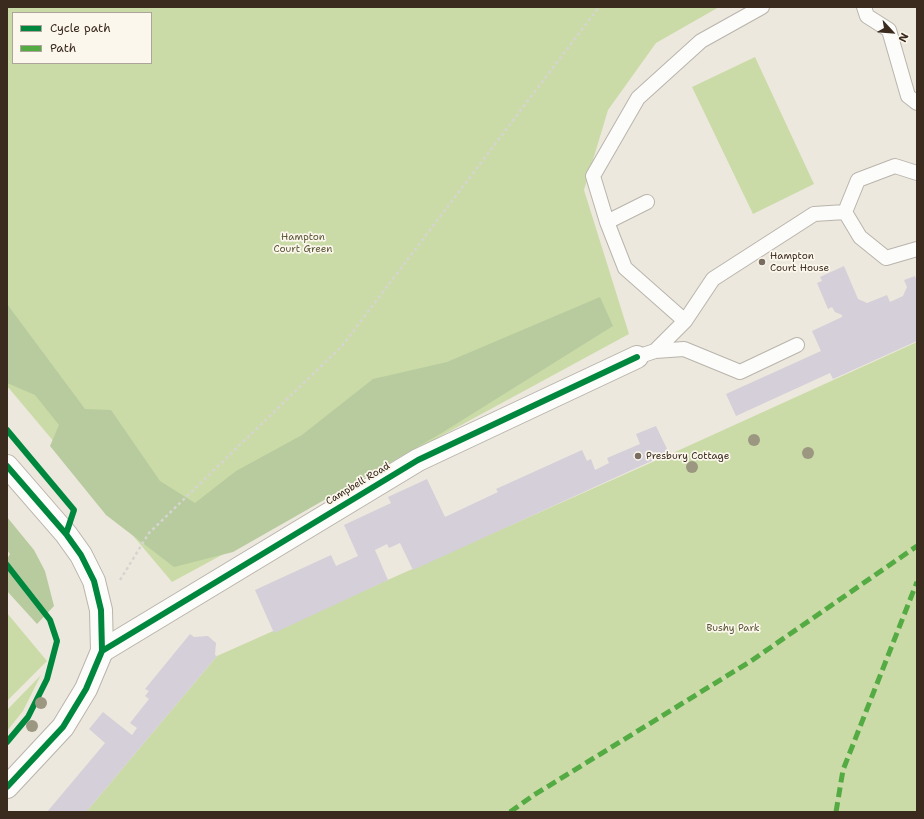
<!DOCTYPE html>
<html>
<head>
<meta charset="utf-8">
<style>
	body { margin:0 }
	#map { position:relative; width:924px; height:819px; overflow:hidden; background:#ede8dd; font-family:"Shantell Sans",sans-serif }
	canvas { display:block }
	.frame { position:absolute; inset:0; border:8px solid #3b2a1e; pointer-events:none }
	.legend { position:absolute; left:12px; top:12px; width:140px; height:52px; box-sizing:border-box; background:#fbf7ec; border:1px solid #aea59a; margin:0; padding:5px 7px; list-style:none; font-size:12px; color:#3b2a1e }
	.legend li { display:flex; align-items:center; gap:8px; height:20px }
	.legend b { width:20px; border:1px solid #aea59a }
	.north { position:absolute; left:872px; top:12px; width:40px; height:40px; -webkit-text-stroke:3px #fbf7ec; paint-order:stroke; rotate:116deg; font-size:11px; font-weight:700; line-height:16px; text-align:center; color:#3b2a1e }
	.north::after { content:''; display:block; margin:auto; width:14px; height:18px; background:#3b2a1e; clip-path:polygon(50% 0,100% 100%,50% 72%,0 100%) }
</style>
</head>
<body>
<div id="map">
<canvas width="924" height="819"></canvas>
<div class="frame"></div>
<ul class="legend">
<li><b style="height:5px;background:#00873e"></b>Cycle path</li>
<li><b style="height:5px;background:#55ab43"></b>Path</li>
</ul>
<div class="north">N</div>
</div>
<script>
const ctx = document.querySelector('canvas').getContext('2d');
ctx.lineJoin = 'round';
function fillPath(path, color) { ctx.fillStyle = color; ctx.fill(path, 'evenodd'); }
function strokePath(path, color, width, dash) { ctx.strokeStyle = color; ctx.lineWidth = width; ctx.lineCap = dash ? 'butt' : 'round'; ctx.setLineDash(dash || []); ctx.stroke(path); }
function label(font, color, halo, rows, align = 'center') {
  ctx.font = font + ' "Shantell Sans",sans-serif'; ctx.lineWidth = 3.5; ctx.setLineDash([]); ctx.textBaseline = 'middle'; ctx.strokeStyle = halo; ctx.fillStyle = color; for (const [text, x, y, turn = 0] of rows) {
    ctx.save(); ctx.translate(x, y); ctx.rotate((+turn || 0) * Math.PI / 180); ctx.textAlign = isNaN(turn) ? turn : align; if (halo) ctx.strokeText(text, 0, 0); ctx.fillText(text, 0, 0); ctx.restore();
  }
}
const green = new Path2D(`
	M 7,7 L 719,7 L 656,43 L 608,110 L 584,190 L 629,334 L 172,582 L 7,386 ZM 13,13 L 151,13 L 151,63 L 13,63 Z
	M 755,57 L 814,184 L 753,214 L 692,87 Z
	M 917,342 L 917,812 L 86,812 L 217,656 L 675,452 Z
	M 7,613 L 47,661 L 7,701 Z
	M 41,675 L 23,711 L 7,731 L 7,710 Z`);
const forest = new Path2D(`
	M 600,297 L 613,326 L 440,434 L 233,552 L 174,567 L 106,515 L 50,446 L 59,425 L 35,395 L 7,383 L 7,304 L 85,409 L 111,410 L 160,481 L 195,503 L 236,471 L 302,435 L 373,379 L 447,362 Z
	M 7,517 L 34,550 L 45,571 L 54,606 L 37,624 L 7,591 L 7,559 L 10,554 L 7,550 Z`);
const building = new Path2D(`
	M 844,266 L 858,299 L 867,303 L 887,295 L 890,302 L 903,296 L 907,287 L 904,280 L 915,276 L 917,282 L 917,341 L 833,379 L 830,373 L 736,416 L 726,394 L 821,351 L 812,331 L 842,317 L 842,315 L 835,312 L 832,307 L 828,309 L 817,283 L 822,281 L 820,277 Z
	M 656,426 L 669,453 L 413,570 L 400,543 L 389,548 L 387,544 L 375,550 L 388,580 L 274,633 L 255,590 L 331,555 L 336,566 L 358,556 L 344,525 L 391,503 L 388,497 L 427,479 L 445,517 L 498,492 L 496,489 L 582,450 L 587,461 L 591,459 L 595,470 L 609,463 L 607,458 L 640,444 L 636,434 Z
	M 190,634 L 194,637 L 208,636 L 216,643 L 215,655 L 217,656 L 86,812 L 47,812 L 105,743 L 89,729 L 103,712 L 132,735 L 137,728 L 130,723 L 149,699 L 145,696 L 149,691 L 145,689 Z`);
const path = new Path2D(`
	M 120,580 L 149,533 L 342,346 L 599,7`);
const service = new Path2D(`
	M 864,7 L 867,16 L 889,30 L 908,96 L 917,103
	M 647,202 L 607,222 L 625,268 L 685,321
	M 845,212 L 858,180 L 895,166 L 917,173
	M 845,212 L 860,237 L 886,258 L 917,249
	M 607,222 L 593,176 L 638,98 L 701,41 L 762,7
	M 655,351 L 684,349 L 740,372 L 797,345
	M 637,357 L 655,351 L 685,321 L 713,279 L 814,214 L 845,212`);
const minor = new Path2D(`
	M 102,651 L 418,460 L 637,357`);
const primary = new Path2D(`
	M 7,466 L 66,534 L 81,555 L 94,581 L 101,610 L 102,651 L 86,689 L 63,727 L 7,787`);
const quiet = new Path2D(`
	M 510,812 L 534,795 L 751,661 L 917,546
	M 836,812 L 843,770 L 917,582`);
const cycleway = new Path2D(`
	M 7,430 L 74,510 L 66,534
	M 7,466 L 66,534 L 81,555 L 94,581 L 101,610 L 102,651 L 86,689 L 63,727 L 7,787
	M 7,565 L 50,620 L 57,641 L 47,679 L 28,717 L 7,742
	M 102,651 L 418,460 L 637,357`);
const trees = [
	[754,440],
	[808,453],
	[692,467],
	[41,703],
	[32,726]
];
const markers = [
	[762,262,4,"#796c61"],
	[638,456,4,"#796c61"]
];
const parkNames = [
	["Hampton",303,237],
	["Court Green",303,249],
	["Bushy Park",733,628]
];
const poiNames = [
	["Hampton",770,256],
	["Court House",770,268],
	["Presbury Cottage",646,456]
];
const streetNames = [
	["Campbell Road",358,484,-31]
];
fillPath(green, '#cadba7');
fillPath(forest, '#b7cb9e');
fillPath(building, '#d4cfd8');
strokePath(service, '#b9b4ac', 16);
strokePath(minor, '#b9b4ac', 24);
strokePath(primary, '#b9b4ac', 24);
strokePath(path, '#d6d4d0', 2.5, [3, 3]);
strokePath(service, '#fcfcfa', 14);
strokePath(minor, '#fcfcfa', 22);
strokePath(primary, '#fcfcfa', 22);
strokePath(quiet, '#55ab43', 5, [10, 5]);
strokePath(cycleway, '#00873e', 6);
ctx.fillStyle = '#9b9781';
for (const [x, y] of trees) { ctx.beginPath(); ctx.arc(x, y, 6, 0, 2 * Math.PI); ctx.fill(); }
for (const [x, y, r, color] of markers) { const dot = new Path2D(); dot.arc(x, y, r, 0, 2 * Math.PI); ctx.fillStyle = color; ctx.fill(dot); strokePath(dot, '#fbf7ec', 1.5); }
label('10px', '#585435', '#fbf7ec', parkNames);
label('10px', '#3b2a1e', '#fbf7ec', poiNames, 'left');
label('10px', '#3b2a1e', '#fbf7ec', streetNames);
</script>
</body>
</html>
